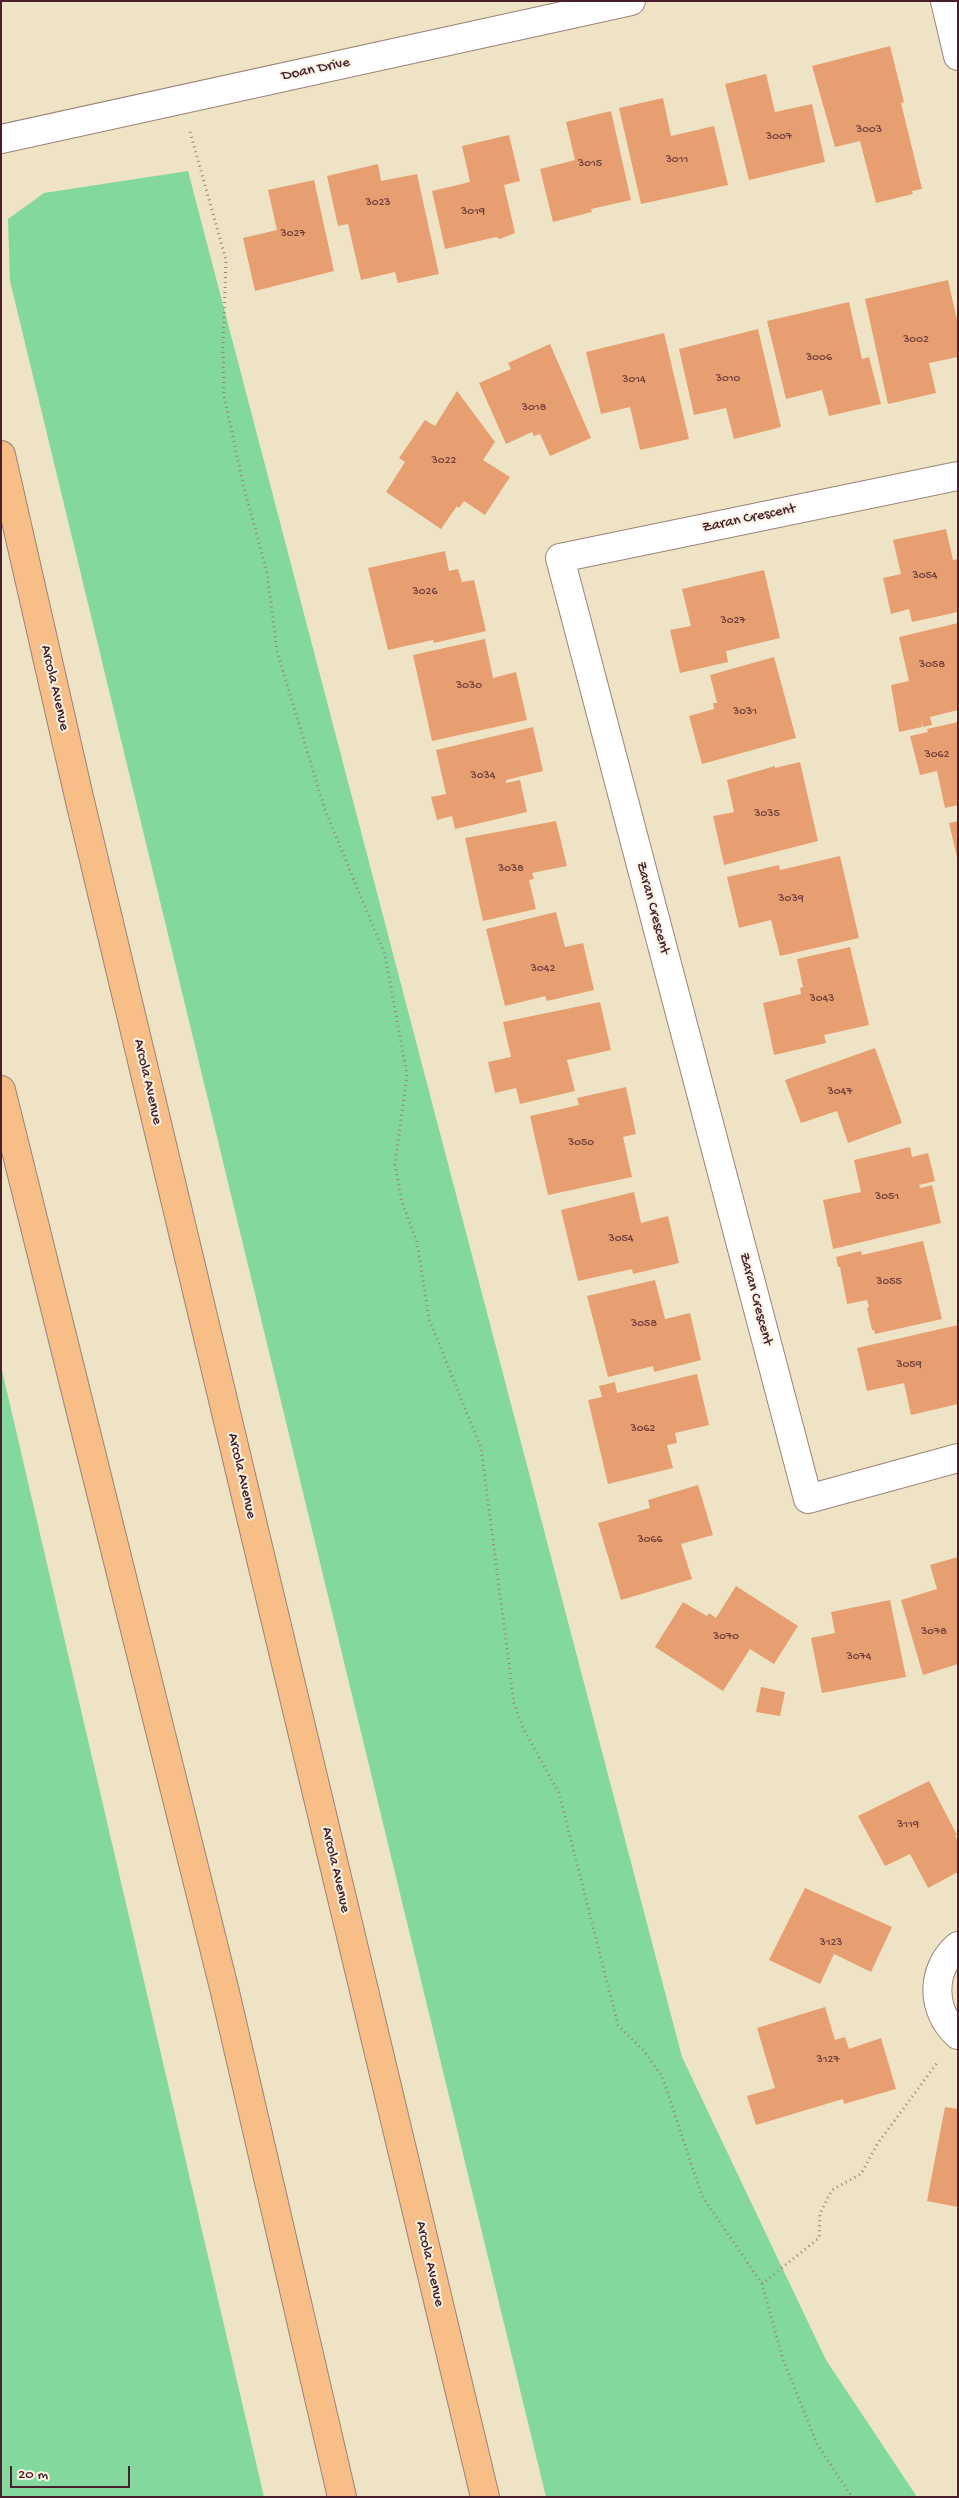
<!DOCTYPE html>
<html>
<head>
<meta charset="utf-8">
<style>
	body { margin:0 }
	#map { position:relative; width:959px; height:2498px; overflow:hidden; background:#eee4c5; font-family:"Gochi Hand",sans-serif }
	canvas { display:block }
	.frame { position:absolute; inset:0; border:2px solid #4a1f2b; pointer-events:none }
	.scale { position:absolute; left:10px; top:2466px; width:120px; height:22px; box-sizing:border-box; border:2px solid #4a1f2b; border-top:0; padding-left:6px; font-size:15px; line-height:18px; white-space:nowrap; color:#4a1f2b; -webkit-text-stroke:4px #fcf5e5; paint-order:stroke }
</style>
</head>
<body>
<div id="map">
<canvas width="959" height="2498"></canvas>
<div class="frame"></div>
<div class="scale">20 m</div>
</div>
<script>
const ctx = document.querySelector('canvas').getContext('2d');
ctx.lineJoin = 'round';
function fillPath(path, color) { ctx.fillStyle = color; ctx.fill(path, 'evenodd'); }
function strokePath(path, color, width, dash) { ctx.strokeStyle = color; ctx.lineWidth = width; ctx.lineCap = dash ? 'butt' : 'round'; ctx.setLineDash(dash || []); ctx.stroke(path); }
function label(font, color, halo, rows, align = 'center') {
  ctx.font = font + ' "Gochi Hand",sans-serif'; ctx.lineWidth = 4; ctx.setLineDash([]); ctx.textBaseline = 'middle'; ctx.strokeStyle = halo; ctx.fillStyle = color; for (const [text, x, y, turn = 0] of rows) {
    ctx.save(); ctx.translate(x, y); ctx.rotate((+turn || 0) * Math.PI / 180); ctx.textAlign = isNaN(turn) ? turn : align; if (halo) ctx.strokeText(text, 0, 0); ctx.fillText(text, 0, 0); ctx.restore();
  }
}
const green = new Path2D(`
	M 188,171 L 682,2057 L 826,2360 L 917,2497 L 546,2497 L 10,281 L 8,219 L 44,193 Z
	M 1,1366 L 264,2497 L 1,2497 Z`);
const building = new Path2D(`
	M 890,46 L 904,102 L 901,103 L 922,189 L 912,191 L 913,194 L 876,203 L 860,141 L 835,147 L 812,66 Z
	M 766,74 L 775,112 L 812,104 L 825,162 L 749,180 L 725,84 Z
	M 663,98 L 671,136 L 714,126 L 728,185 L 641,204 L 619,108 Z
	M 611,111 L 631,200 L 591,209 L 592,212 L 553,222 L 540,169 L 575,160 L 566,122 Z
	M 509,135 L 520,181 L 504,185 L 515,233 L 500,239 L 496,237 L 445,249 L 432,191 L 470,182 L 462,146 Z
	M 378,164 L 381,181 L 417,174 L 439,274 L 398,283 L 395,272 L 361,280 L 348,224 L 338,226 L 327,176 Z
	M 314,180 L 334,271 L 255,291 L 243,238 L 277,230 L 268,190 Z
	M 948,280 L 958,324 L 958,357 L 929,363 L 936,393 L 888,404 L 865,299 Z
	M 849,302 L 862,359 L 869,357 L 881,404 L 829,416 L 822,390 L 786,399 L 767,321 Z
	M 758,329 L 781,427 L 734,439 L 726,408 L 694,415 L 679,349 Z
	M 664,333 L 689,439 L 640,450 L 630,407 L 601,414 L 586,352 Z
	M 550,344 L 591,438 L 550,456 L 540,434 L 534,436 L 532,432 L 506,444 L 479,383 L 511,369 L 508,363 Z
	M 457,391 L 495,442 L 483,460 L 510,477 L 485,515 L 464,501 L 459,508 L 457,506 L 441,529 L 386,492 L 405,462 L 399,458 L 425,420 L 435,426 Z
	M 946,529 L 953,560 L 958,559 L 958,612 L 912,622 L 909,609 L 891,614 L 883,578 L 901,574 L 893,540 Z
	M 445,551 L 449,571 L 458,569 L 462,582 L 474,580 L 486,631 L 434,643 L 433,640 L 388,650 L 368,568 Z
	M 764,570 L 780,638 L 726,651 L 728,662 L 680,673 L 670,630 L 691,626 L 682,589 Z
	M 958,623 L 958,710 L 930,717 L 932,725 L 923,727 L 921,719 L 922,727 L 899,732 L 891,685 L 909,681 L 899,637 Z
	M 485,639 L 493,678 L 516,672 L 527,720 L 432,741 L 413,655 Z
	M 774,657 L 796,738 L 702,764 L 689,716 L 714,709 L 713,703 L 717,703 L 710,675 Z
	M 958,722 L 958,805 L 945,808 L 937,771 L 920,775 L 910,736 L 928,732 L 927,729 Z
	M 533,727 L 543,771 L 506,780 L 506,783 L 520,780 L 527,812 L 455,829 L 452,816 L 437,820 L 431,797 L 446,794 L 436,750 Z
	M 800,762 L 818,841 L 724,865 L 713,816 L 734,812 L 727,780 L 775,766 L 775,768 Z
	M 556,821 L 567,866 L 532,873 L 534,879 L 529,880 L 536,909 L 483,921 L 465,838 Z
	M 958,821 L 958,857 L 957,857 L 949,823 Z
	M 840,856 L 859,938 L 780,956 L 771,920 L 739,928 L 727,877 L 779,865 L 780,870 Z
	M 556,912 L 565,947 L 583,943 L 594,990 L 547,1001 L 545,996 L 505,1006 L 486,929 Z
	M 850,947 L 869,1025 L 824,1035 L 826,1043 L 774,1055 L 763,1003 L 801,994 L 800,988 L 803,987 L 797,959 Z
	M 600,1002 L 611,1050 L 567,1060 L 575,1091 L 520,1104 L 516,1088 L 495,1093 L 488,1062 L 511,1057 L 503,1022 Z
	M 875,1048 L 902,1123 L 848,1143 L 837,1111 L 801,1123 L 785,1080 Z
	M 626,1087 L 636,1134 L 623,1137 L 632,1177 L 548,1195 L 530,1116 L 579,1105 L 577,1098 Z
	M 910,1147 L 912,1157 L 928,1153 L 935,1181 L 919,1185 L 920,1188 L 932,1185 L 941,1223 L 833,1249 L 823,1200 L 861,1192 L 854,1160 Z
	M 634,1192 L 641,1223 L 668,1216 L 679,1263 L 633,1274 L 632,1269 L 578,1281 L 561,1210 Z
	M 923,1241 L 942,1319 L 875,1334 L 874,1330 L 872,1330 L 867,1308 L 869,1307 L 867,1300 L 847,1304 L 840,1267 L 838,1267 L 836,1257 L 861,1251 L 862,1255 Z
	M 655,1280 L 665,1319 L 690,1313 L 701,1360 L 654,1372 L 653,1366 L 608,1377 L 587,1296 Z
	M 958,1325 L 958,1404 L 911,1415 L 904,1383 L 867,1391 L 857,1348 Z
	M 697,1374 L 709,1425 L 675,1433 L 677,1443 L 667,1445 L 673,1468 L 608,1484 L 588,1400 L 602,1397 L 599,1386 L 615,1382 L 617,1393 Z
	M 698,1485 L 713,1535 L 681,1544 L 692,1579 L 621,1600 L 598,1523 L 650,1508 L 648,1500 Z
	M 958,1557 L 958,1664 L 923,1675 L 901,1600 L 937,1589 L 930,1565 Z
	M 736,1586 L 798,1626 L 774,1664 L 750,1649 L 723,1691 L 655,1647 L 683,1602 L 707,1616 L 709,1613 L 716,1618 Z
	M 890,1600 L 906,1677 L 822,1693 L 811,1638 L 835,1633 L 831,1612 Z
	M 761,1687 L 785,1692 L 780,1716 L 756,1712 Z
	M 929,1781 L 957,1835 L 955,1836 L 958,1841 L 958,1872 L 928,1888 L 910,1854 L 885,1866 L 858,1816 Z
	M 805,1888 L 892,1927 L 871,1972 L 834,1954 L 820,1984 L 769,1960 Z
	M 825,2007 L 835,2040 L 845,2037 L 849,2049 L 881,2038 L 896,2089 L 844,2104 L 843,2099 L 756,2125 L 747,2096 L 775,2088 L 757,2028 Z
	M 945,2107 L 958,2109 L 958,2207 L 927,2201 Z`);
const path = new Path2D(`
	M 190,132 L 226,260 L 223,348 L 224,396 L 244,488 L 267,572 L 277,651 L 325,810 L 385,955 L 407,1074 L 395,1165 L 402,1202 L 417,1242 L 429,1319 L 481,1448 L 514,1703 L 523,1728 L 559,1793 L 618,2025 L 644,2051 L 662,2076 L 702,2196 L 762,2284 L 783,2359 L 817,2444 L 852,2497
	M 762,2284 L 819,2238 L 820,2213 L 832,2190 L 861,2174 L 878,2143 L 937,2063`);
const minor = new Path2D(`
	M 958,476 L 560,558 L 808,1499 L 958,1458
	M 958,1946 C 930,1970 931,2011 958,2035`);
const tertiary = new Path2D(`
	M 945,1 L 958,56
	M 1,139 L 631,1`);
const primary = new Path2D(`
	M 1,455 L 79,797 L 485,2497
	M 1,1090 L 225,1992 L 342,2497`);
const numberNames = [
	["3003",869,130],
	["3007",779,137],
	["3011",677,160],
	["3015",590,164],
	["3023",378,203],
	["3019",473,212],
	["3027",293,234],
	["3002",916,340],
	["3006",819,358],
	["3010",728,379],
	["3014",634,380],
	["3018",534,408],
	["3022",444,461],
	["3054",925,576],
	["3026",425,592],
	["3027",733,621],
	["3058",932,665],
	["3030",469,686],
	["3031",745,712],
	["3062",937,755],
	["3034",483,776],
	["3035",767,814],
	["3038",511,869],
	["3039",791,899],
	["3042",543,969],
	["3043",822,999],
	["3047",840,1092],
	["3050",581,1143],
	["3051",887,1197],
	["3054",621,1239],
	["3055",889,1282],
	["3058",644,1324],
	["3059",909,1365],
	["3062",643,1429],
	["3066",650,1540],
	["3078",934,1632],
	["3070",726,1637],
	["3074",859,1657],
	["3119",908,1825],
	["3123",831,1943],
	["3127",828,2060]
];
const streetNames = [
	["Doan Drive",316,70,-12],
	["Zaran Crescent",749,519,-12],
	["Arcola Avenue",54,688,77],
	["Zaran Crescent",652,908,75],
	["Arcola Avenue",147,1082,77],
	["Zaran Crescent",755,1299,75],
	["Arcola Avenue",241,1476,77],
	["Arcola Avenue",335,1870,77],
	["Arcola Avenue",429,2264,77]
];
fillPath(green, '#83d99d');
fillPath(building, '#e79f72');
strokePath(minor, '#9c8278', 30);
strokePath(tertiary, '#9c8278', 30);
strokePath(primary, '#9c8278', 30);
strokePath(path, '#9c8278', 3, [1, 4]);
strokePath(minor, '#fff', 28);
strokePath(tertiary, '#fff', 28);
strokePath(primary, '#f7be87', 28);
label('12px', '#713f3d', null, numberNames);
label('15px', '#4a1f2b', '#fcf5e5', streetNames);
</script>
</body>
</html>
